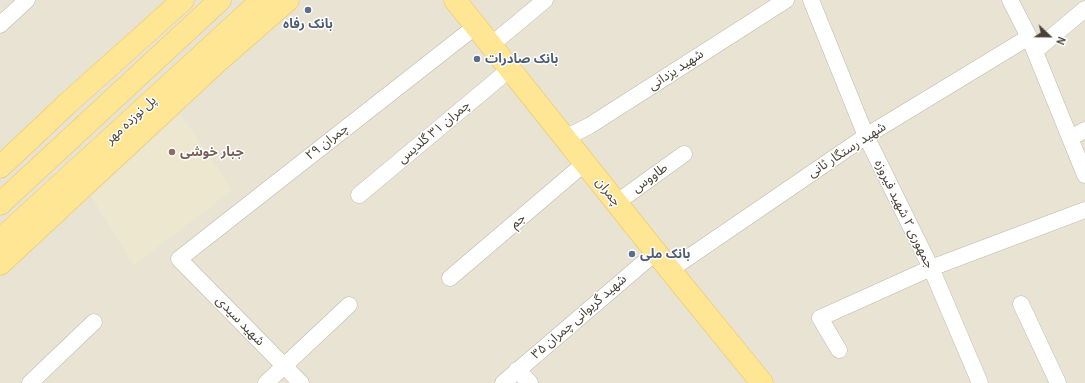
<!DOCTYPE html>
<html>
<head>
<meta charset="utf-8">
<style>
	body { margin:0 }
	#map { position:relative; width:1085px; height:383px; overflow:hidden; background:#f4f1e7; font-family:Karla,sans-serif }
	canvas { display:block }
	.north { position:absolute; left:1029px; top:16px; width:40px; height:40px; -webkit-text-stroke:3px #fff; paint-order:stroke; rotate:112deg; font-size:11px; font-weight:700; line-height:16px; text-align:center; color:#484135 }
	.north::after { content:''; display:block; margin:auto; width:14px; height:18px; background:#484135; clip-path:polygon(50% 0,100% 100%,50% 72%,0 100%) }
</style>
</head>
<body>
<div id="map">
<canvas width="1085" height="383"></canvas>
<div class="north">N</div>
</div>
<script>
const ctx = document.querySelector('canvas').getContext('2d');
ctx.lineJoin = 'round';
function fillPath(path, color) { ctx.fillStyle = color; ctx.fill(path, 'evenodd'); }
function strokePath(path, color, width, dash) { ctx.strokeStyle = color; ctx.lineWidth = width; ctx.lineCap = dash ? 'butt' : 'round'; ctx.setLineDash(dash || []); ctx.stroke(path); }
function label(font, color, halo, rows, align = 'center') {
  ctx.font = font + ' Karla,"Noto Sans Arabic",sans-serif'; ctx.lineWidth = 3; ctx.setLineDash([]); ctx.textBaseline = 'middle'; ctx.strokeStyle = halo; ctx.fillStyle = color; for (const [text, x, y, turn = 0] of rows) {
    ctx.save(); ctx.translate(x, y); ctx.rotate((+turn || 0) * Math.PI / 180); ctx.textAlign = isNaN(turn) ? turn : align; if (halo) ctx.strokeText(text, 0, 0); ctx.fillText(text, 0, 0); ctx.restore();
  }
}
const residential = new Path2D(`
	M 0,0 L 1085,0 L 1085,383 L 0,383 Z`);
const education = new Path2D(`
	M 180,114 L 232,190 L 134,265 L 91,196 Z`);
const street = new Path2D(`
	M 811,0 L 866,136 L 931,268 L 980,383
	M 1010,0 L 1029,37 L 1085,175
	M 0,25 L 27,0
	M 491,45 L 545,0
	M 1035,51 L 1085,9
	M 565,138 L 589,126 L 786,0
	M 1070,138 L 1085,130
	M 359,195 L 510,69
	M 616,203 L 684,154
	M 670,270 L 866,136 L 1029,37
	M 450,278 L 585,163
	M 1021,304 L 1058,383
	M 839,350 L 820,318 L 931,268 L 1085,210
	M 517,370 L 530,383
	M 30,383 L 94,322
	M 266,383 L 349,305
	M 301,383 L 179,259 L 476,26
	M 503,383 L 656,252`);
const primary = new Path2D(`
	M 455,0 L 670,270 L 762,383
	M 0,167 L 67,104 L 183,0
	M 0,204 L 220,0
	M 0,240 L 262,0
	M 0,264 L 217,62 L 288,0`);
const markers = [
	[308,10,4,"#5c6f8a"],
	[477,59,4,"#5c6f8a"],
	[172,152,4,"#8d6e63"],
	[632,254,4,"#5c6f8a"]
];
const serviceNames = [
	["بانک رفاه",308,24,"center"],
	["بانک صادرات",485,59],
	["بانک ملی",640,254]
];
const streetNames = [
	["شهید یزدانی",676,70,-33],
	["پل نوزده مهر",131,120,-43],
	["چمران ۳۱ گلدیس",434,132,-40],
	["چمران ۲۹",327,142,-38],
	["شهید رستگار ثانی",847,150,-33],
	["طاووس",650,178,-36],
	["چمران",608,192,52],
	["جمهوری ۲ شهید فیروزه",904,214,64],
	["جم",518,221,-40],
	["شهید گریوانی چمران ۳۵",579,317,-41],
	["شهید سیدی",240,321,46]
];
const educationNames = [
	["جبار خوشی",180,152]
];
fillPath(residential, '#e9e3d4');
fillPath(education, '#eee7d0');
strokePath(street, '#c0b9a9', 17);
strokePath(primary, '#ebc75e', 23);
strokePath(street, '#fff', 16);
strokePath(primary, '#ffe695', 22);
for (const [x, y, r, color] of markers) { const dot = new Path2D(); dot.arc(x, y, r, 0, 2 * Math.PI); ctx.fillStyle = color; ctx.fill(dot); strokePath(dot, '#fff', 1.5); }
label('bold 13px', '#4e5e75', '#fff', serviceNames, 'left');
label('13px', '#484135', '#fff', streetNames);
label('bold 13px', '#785e54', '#fff', educationNames, 'left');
</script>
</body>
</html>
